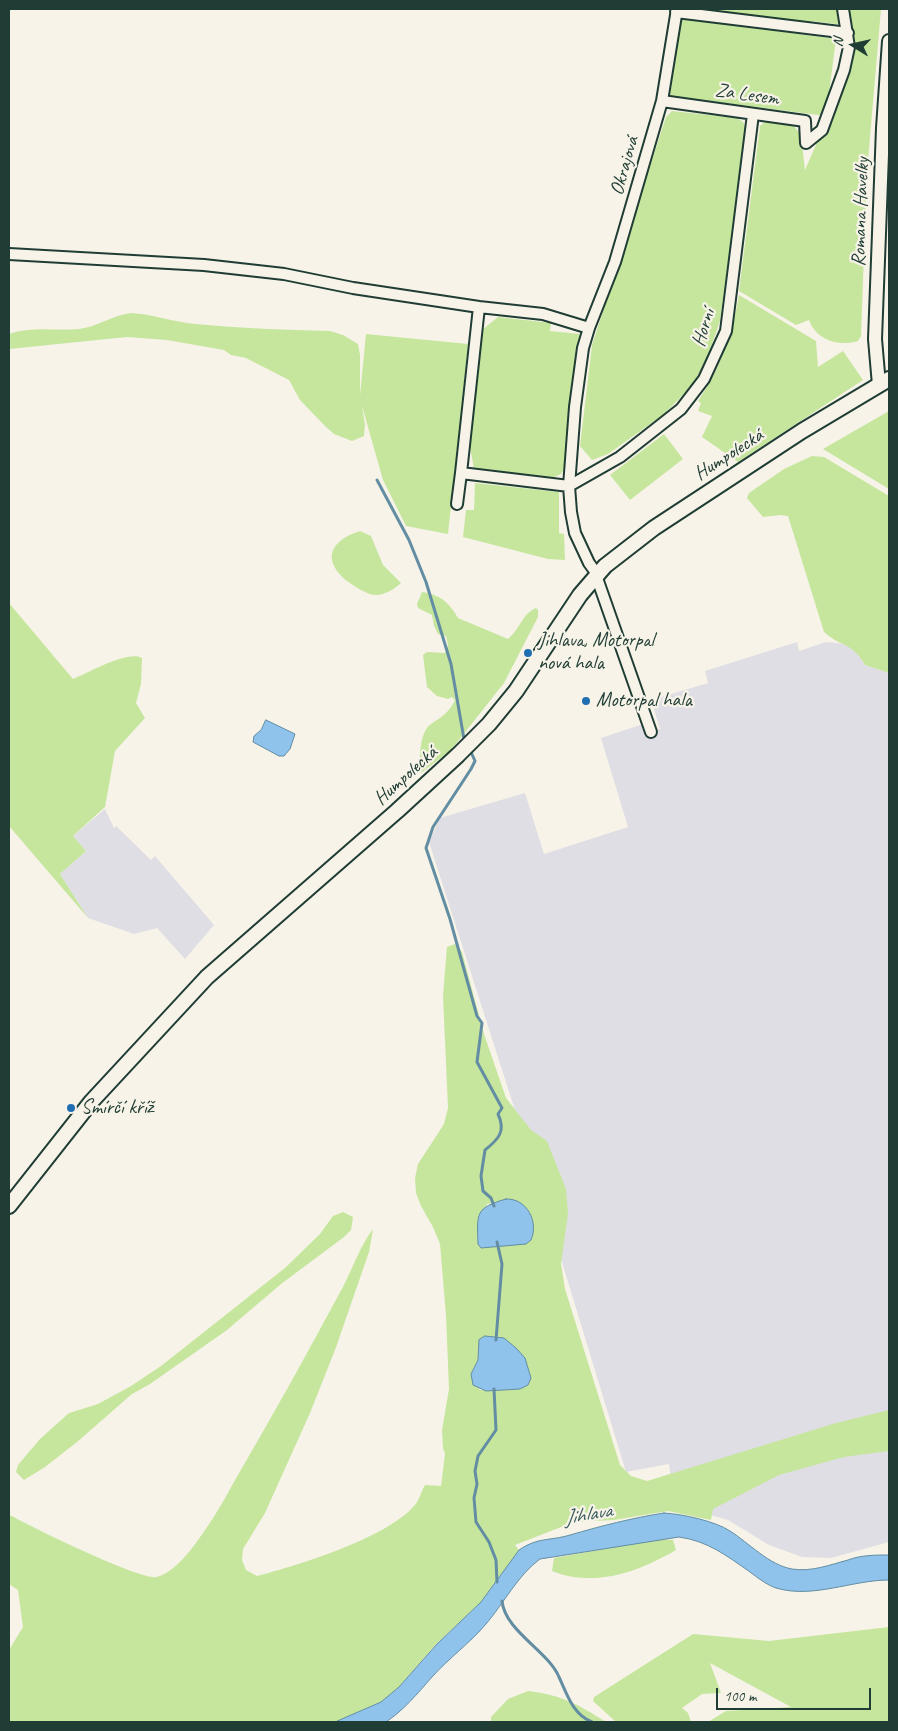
<!DOCTYPE html>
<html>
<head>
<meta charset="utf-8">
<style>
	body { margin:0 }
	#map { position:relative; width:898px; height:1731px; overflow:hidden; background:#f7f3e8; font-family:Caveat,sans-serif }
	canvas { display:block }
	.frame { position:absolute; inset:0; border:10px solid #1f3d34; pointer-events:none }
	.north { position:absolute; left:828px; top:20px; width:50px; height:50px; -webkit-text-stroke:4px #f7f3e8; paint-order:stroke; rotate:280deg; font-size:14px; font-weight:700; line-height:20px; text-align:center; color:#1f3d34 }
	.north::after { content:''; display:block; margin:auto; width:18px; height:22px; background:#1f3d34; clip-path:polygon(50% 0,100% 100%,50% 72%,0 100%) }
	.scale { position:absolute; left:716px; top:1688px; width:155px; height:22px; box-sizing:border-box; border:2px solid #1f3d34; border-top:0; padding-left:6px; font-size:15px; line-height:18px; white-space:nowrap; color:#1f3d34; -webkit-text-stroke:4px #f7f3e8; paint-order:stroke }
</style>
</head>
<body>
<div id="map">
<canvas width="898" height="1731"></canvas>
<div class="frame"></div>
<div class="north">N</div>
<div class="scale">100 m</div>
</div>
<script>
const ctx = document.querySelector('canvas').getContext('2d');
ctx.lineJoin = 'round';
function fillPath(path, color) { ctx.fillStyle = color; ctx.fill(path, 'evenodd'); }
function strokePath(path, color, width, dash) { ctx.strokeStyle = color; ctx.lineWidth = width; ctx.lineCap = dash ? 'butt' : 'round'; ctx.setLineDash(dash || []); ctx.stroke(path); }
function label(font, color, halo, rows, align = 'center') {
  ctx.font = font + ' Caveat,sans-serif'; ctx.lineWidth = 4.5; ctx.setLineDash([]); ctx.textBaseline = 'middle'; ctx.strokeStyle = halo; ctx.fillStyle = color; for (const [text, x, y, turn = 0] of rows) {
    ctx.save(); ctx.translate(x, y); ctx.rotate((+turn || 0) * Math.PI / 180); ctx.textAlign = isNaN(turn) ? turn : align; if (halo) ctx.strokeText(text, 0, 0); ctx.fillText(text, 0, 0); ctx.restore();
  }
}
const built = new Path2D(`
	M 797,642 L 799,651 L 826,642 L 846,644 L 856,651 L 865,665 L 889,673 L 889,1542 L 831,1558 L 802,1557 L 769,1545 L 728,1520 L 675,1505 L 669,1464 L 626,1472 L 529,1154 L 429,842 L 440,818 L 525,793 L 544,854 L 628,827 L 601,738 L 643,724 L 645,734 L 660,729 L 651,700 L 708,683 L 705,671 Z
	M 105,809 L 114,828 L 116,826 L 151,860 L 155,856 L 214,925 L 185,959 L 157,928 L 134,934 L 88,918 L 60,874 L 86,851 L 73,836 Z`);
const green = new Path2D(`
	M 702,9 L 840,9 L 843,25 L 812,21 L 812,23 Z
	M 848,9 L 881,9 L 867,172 L 861,336 L 858,341 C 839,347 816,340 809,320 L 796,325 L 739,291 L 760,126 L 765,122 L 793,125 L 801,135 L 805,170 L 837,97 L 852,46 Z
	M 681,18 L 836,39 L 826,116 L 670,96 Z
	M 672,111 L 737,118 L 743,122 L 746,128 L 720,321 L 709,353 L 693,385 L 663,415 L 608,454 L 592,460 L 580,446 L 592,345 L 666,117 Z
	M 739,295 L 816,341 L 818,367 L 843,351 L 863,380 L 738,462 L 702,437 L 712,416 L 698,411 L 701,403 L 698,401 C 721,368 732,334 739,295 Z
	M 131,313 C 153,314 173,322 195,324 C 240,328 285,330 330,331 L 343,335 L 358,344 L 360,355 L 360,395 L 366,334 L 468,344 L 448,534 L 406,526 L 383,480 L 362,406 L 365,425 L 364,436 L 352,441 L 334,434 L 325,426 L 300,400 L 289,380 L 246,358 L 231,355 L 224,350 L 167,340 L 127,337 L 9,349 L 9,334 C 32,326 55,331 79,329 C 97,327 113,315 131,313 Z
	M 498,317 L 551,323 L 550,331 L 580,334 L 564,469 L 561,474 L 552,478 L 474,469 L 470,447 L 482,330 Z
	M 889,411 L 889,489 L 823,449 Z
	M 664,434 L 683,459 L 630,500 L 610,475 Z
	M 812,456 L 824,457 L 889,496 L 889,673 L 865,665 C 851,641 842,648 824,632 L 788,516 L 781,515 L 763,517 L 747,498 L 749,493 L 784,469 Z
	M 475,483 L 559,492 L 559,533 L 564,534 L 565,560 L 548,559 L 463,537 L 466,510 L 474,510 Z
	M 360,531 L 371,536 L 383,565 L 401,583 C 394,589 387,594 377,595 C 371,596 361,590 356,587 C 324,568 322,543 360,531 Z
	M 422,592 C 439,594 449,602 458,618 L 508,639 C 520,629 522,614 536,608 L 538,610 L 538,617 L 504,683 L 451,750 L 421,773 C 419,760 419,732 431,724 C 441,717 449,713 455,700 L 452,697 L 448,699 L 437,696 L 427,687 L 423,655 L 427,652 L 445,653 L 448,645 L 446,636 L 438,634 L 434,626 L 432,615 L 418,608 L 417,604 Z
	M 9,603 L 73,679 C 88,673 128,650 142,658 L 141,684 L 136,703 L 145,718 L 115,751 L 105,807 L 73,836 L 86,851 L 60,874 L 88,918 L 9,826 Z
	M 455,944 L 462,952 L 484,1034 L 506,1098 L 531,1130 L 547,1141 L 566,1189 L 568,1214 L 561,1264 L 565,1289 L 620,1465 L 631,1476 L 647,1481 L 836,1423 L 889,1410 L 889,1451 L 844,1457 L 779,1475 L 713,1509 L 711,1520 L 668,1511 L 614,1520 L 574,1522 L 515,1545 L 519,1550 L 481,1602 L 436,1644 L 399,1687 L 381,1702 L 335,1722 L 9,1722 L 9,1650 L 23,1627 L 18,1590 L 9,1584 L 9,1516 L 12,1516 C 31,1527 142,1581 157,1577 C 176,1572 195,1545 205,1530 C 219,1511 230,1488 242,1468 C 275,1411 307,1354 338,1296 C 351,1274 358,1249 373,1229 L 369,1252 L 335,1350 L 310,1413 L 265,1513 L 243,1549 L 242,1560 L 246,1570 L 257,1576 C 296,1566 394,1536 417,1502 C 420,1497 422,1490 425,1485 L 441,1486 L 445,1454 L 443,1448 L 442,1430 L 449,1389 L 446,1315 L 440,1244 L 433,1227 L 421,1206 L 416,1193 L 415,1178 L 418,1164 L 444,1124 L 448,1108 L 443,996 L 447,947 ZM 494,1203 L 497,1246 L 481,1248 L 478,1244 L 477,1231 L 487,1204 ZM 478,1345 L 528,1385 L 520,1389 L 480,1390 L 471,1374 L 478,1360 Z
	M 343,1212 L 353,1217 L 351,1230 L 344,1237 L 281,1284 L 227,1330 L 150,1384 L 132,1394 L 77,1442 L 45,1467 L 24,1480 L 16,1472 L 18,1465 L 40,1439 L 69,1413 L 98,1404 L 131,1386 L 161,1366 L 285,1268 L 320,1234 L 333,1216 Z
	M 659,1539 L 673,1540 L 676,1550 C 638,1572 595,1588 552,1571 L 554,1558 Z
	M 889,1627 L 889,1722 L 708,1722 L 726,1711 L 791,1707 L 710,1663 L 721,1693 L 702,1694 L 682,1708 L 688,1713 L 691,1722 L 616,1722 L 593,1701 L 594,1697 L 693,1634 L 769,1641 Z
	M 528,1691 C 561,1695 578,1704 606,1722 L 491,1722 L 491,1717 L 508,1699 Z`);
const water = new Path2D(`
	M 266,720 L 295,734 L 290,749 L 284,756 L 279,756 L 253,742 L 254,736 L 261,730 Z
	M 506,1199 C 527,1198 539,1222 531,1240 L 526,1244 L 481,1248 L 478,1244 C 477,1213 475,1208 506,1199 Z
	M 485,1336 L 504,1338 L 516,1348 L 525,1358 L 531,1378 L 528,1385 L 520,1389 L 486,1391 L 473,1385 L 471,1374 L 478,1360 L 479,1340 Z
	M 664,1513 C 682,1514 715,1521 730,1531 C 749,1543 769,1565 792,1569 C 812,1572 829,1565 848,1560 C 861,1555 875,1555 889,1555 L 889,1580 C 852,1580 813,1599 776,1588 C 767,1585 758,1578 750,1572 C 727,1556 708,1541 679,1537 L 540,1559 C 518,1575 504,1603 486,1624 C 470,1643 449,1658 432,1677 C 417,1694 405,1709 386,1722 L 335,1722 L 381,1702 L 399,1687 L 437,1644 L 481,1602 L 519,1550 C 538,1537 550,1541 570,1535 C 601,1526 632,1518 664,1513 Z`);
const stream = new Path2D(`
	M 377,480 L 409,540 L 426,582 L 451,664 L 464,739
	M 471,752 L 475,761 L 471,769 L 433,827 L 426,848 L 450,919 L 477,1016 L 482,1023 L 477,1062 L 502,1108 L 498,1114 C 506,1131 499,1139 485,1150 L 481,1176 L 483,1191 L 491,1198 L 494,1206
	M 496,1340 L 502,1264 L 497,1242
	M 494,1389 L 496,1430 L 478,1456 L 475,1471 L 477,1484 L 474,1498 L 476,1522 L 489,1542 L 496,1560 L 497,1582
	M 502,1601 C 505,1631 548,1651 559,1677 C 567,1694 573,1715 592,1722`);
const minor = new Path2D(`
	M 676,12 L 848,33
	M 662,101 L 805,121 L 806,143 L 822,130 L 844,70 L 849,47 L 843,9
	M 9,254 L 204,265 L 284,274 L 353,288 L 479,307
	M 589,328 L 543,314 L 479,307 L 461,473 L 569,486 L 620,457 L 681,409 L 704,379 L 726,331 L 753,114
	M 457,504 L 461,473
	M 651,732 L 598,581 L 597,574 L 589,563 L 575,533 L 571,512 L 569,486 L 575,407 L 583,348 L 589,328 L 615,262 L 662,101 L 677,9`);
const tertiary = new Path2D(`
	M 879,385 L 875,339 L 883,128 L 889,41`);
const secondary = new Path2D(`
	M 9,1206 L 91,1102 L 207,977 L 397,811 L 458,755 L 489,724 L 516,691 L 580,595 L 605,566 L 654,528 L 802,431 L 889,379`);
const markers = [
	[528,653,5,"#1f6fb2"],
	[586,701,5,"#1f6fb2"],
	[71,1108,5,"#1f6fb2"]
];
const streetNames = [
	["Za Lesem",747,95,8],
	["Okrajová",625,166,-74],
	["Romana Havelky",861,212,-88],
	["Horní",704,328,-73],
	["Humpolecká",729,455,-33],
	["Humpolecká",406,776,-42]
];
const poiNames = [
	["Jihlava, Motorpal",538,641],
	["nová hala",538,664],
	["Motorpal hala",596,701],
	["Smírčí kříž",81,1108]
];
const waterNames = [
	["Jihlava",588,1515,-10]
];
fillPath(built, '#e0dee5');
fillPath(green, '#c6e69e');
fillPath(water, '#8fc3ec');
strokePath(water, '#628da2', 1);
strokePath(stream, '#628da2', 3);
strokePath(minor, '#1f3d34', 14);
strokePath(tertiary, '#1f3d34', 16);
strokePath(secondary, '#1f3d34', 18);
strokePath(minor, '#f7f3e8', 10);
strokePath(tertiary, '#f7f3e8', 12);
strokePath(secondary, '#f7f3e8', 14);
for (const [x, y, r, color] of markers) { const dot = new Path2D(); dot.arc(x, y, r, 0, 2 * Math.PI); ctx.fillStyle = color; ctx.fill(dot); strokePath(dot, '#f7f3e8', 2); }
label('20px', '#1f3d34', '#f7f3e8', streetNames);
label('20px', '#1f3d34', '#f7f3e8', poiNames, 'left');
label('italic 21px', '#355859', '#f7f3e8', waterNames);
</script>
</body>
</html>
